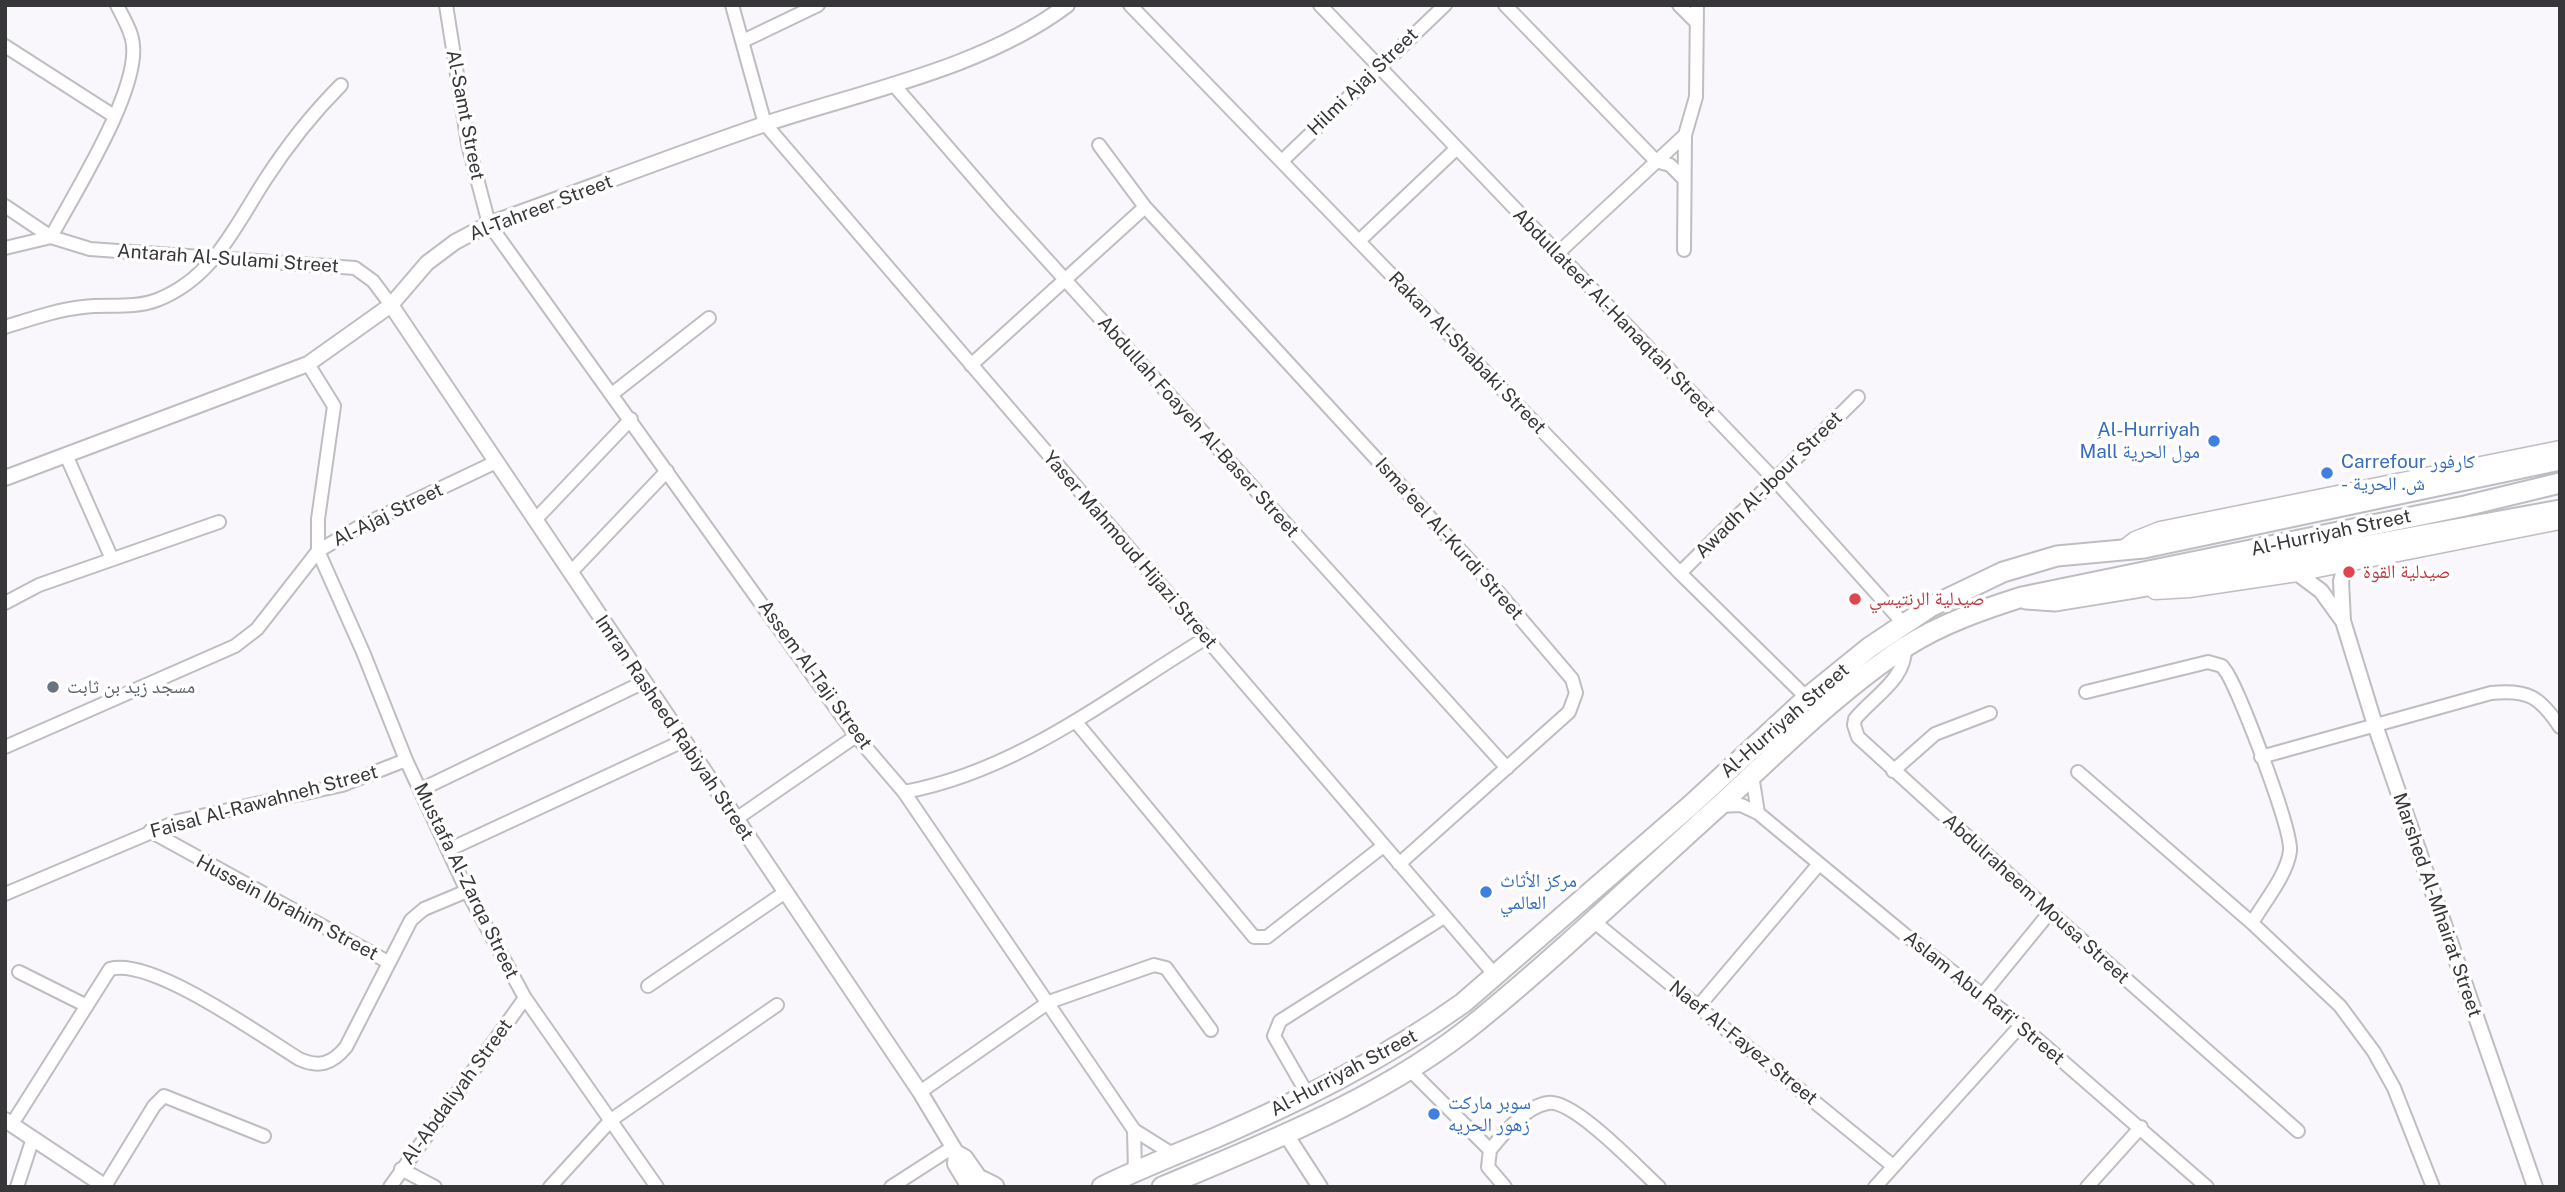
<!DOCTYPE html>
<html>
<head>
<meta charset="utf-8">
<style>
	body { margin:0 }
	#map { position:relative; width:2565px; height:1192px; overflow:hidden; background:#f9f7fc; font-family:"Public Sans",sans-serif }
	canvas { display:block }
	.frame { position:absolute; inset:0; border:7px solid #373638; pointer-events:none }
</style>
</head>
<body>
<div id="map">
<canvas width="2565" height="1192"></canvas>
<div class="frame"></div>
</div>
<script>
const ctx = document.querySelector('canvas').getContext('2d');
ctx.lineJoin = 'round';
function strokePath(path, color, width, dash) { ctx.strokeStyle = color; ctx.lineWidth = width; ctx.lineCap = dash ? 'butt' : 'round'; ctx.setLineDash(dash || []); ctx.stroke(path); }
function label(font, color, halo, rows, align = 'center') {
  ctx.font = font + ' "Public Sans","Noto Naskh Arabic",sans-serif'; ctx.lineWidth = 7; ctx.setLineDash([]); ctx.textBaseline = 'middle'; ctx.strokeStyle = halo; ctx.fillStyle = color; for (const [text, x, y, turn = 0] of rows) {
    ctx.save(); ctx.translate(x, y); ctx.rotate((+turn || 0) * Math.PI / 180); ctx.textAlign = isNaN(turn) ? turn : align; if (halo) ctx.strokeText(text, 0, 0); ctx.fillText(text, 0, 0); ctx.restore();
  }
}
const minor = new Path2D(`
	M 446,5 L 468,144 L 489,224 L 856,736 L 904,792 L 1134,1130 L 1174,1155
	M 732,5 L 765,124 L 1495,975
	M 1130,5 L 1680,573 L 1807,698
	M 1320,5 L 1774,479 L 1904,624
	M 1505,5 L 1656,161 L 1670,165 L 1683,178
	M 1679,5 L 1697,23
	M 743,41 L 818,5
	M 5,46 L 114,116
	M 893,84 L 1002,210 L 1507,768
	M 1099,145 L 1145,207 L 1492,585 L 1572,679 L 1576,693 L 1569,712 L 1399,864
	M 1282,161 L 1445,5
	M 5,206 L 51,237 L 90,249 L 355,268 L 373,281 L 391,305
	M 1359,241 L 1456,149
	M 5,248 L 51,237 C 75,192 138,93 133,45 C 132,31 123,18 117,5
	M 1684,250 L 1685,135
	M 1558,253 L 1685,135 L 1696,97 L 1697,5
	M 5,327 C 31,319 56,310 83,307 C 107,304 133,309 157,300 C 213,278 234,228 265,180 C 287,146 312,114 341,85
	M 308,364 L 334,406 L 318,519 L 318,551 L 363,652 L 406,760 L 467,891 L 525,998 L 657,1187
	M 971,365 L 1145,207
	M 612,394 L 709,318
	M 66,455 L 112,559
	M 535,520 L 631,419
	M 571,572 L 667,471
	M 1680,573 L 1858,397
	M 5,603 L 39,585 L 219,522
	M 1905,648 C 1906,679 1874,696 1855,719 L 1854,725 L 1858,737 L 2050,912 L 2298,1131
	M 2086,692 L 2208,662 L 2222,666 L 2227,673 C 2241,696 2292,829 2290,851 C 2287,875 2264,902 2252,923
	M 1076,722 L 1254,937 L 1267,937 L 1382,847
	M 5,747 L 235,646 L 257,629 L 318,551 L 359,527 L 496,462
	M 2261,757 L 2491,693 C 2528,689 2540,697 2560,727
	M 1893,771 L 1935,734 L 1990,713
	M 2078,772 L 2252,923 L 2340,1006 L 2374,1052 L 2394,1088 L 2433,1187
	M 1752,775 L 1758,813
	M 420,790 L 644,682
	M 904,792 C 1018,771 1109,697 1206,638
	M 1719,806 L 1741,805 L 1758,813 L 1904,934 L 2021,1025 L 2207,1187
	M 736,819 L 856,736
	M 150,831 L 388,962
	M 448,850 L 683,741
	M 5,894 L 178,821 L 342,785 L 406,760
	M 1592,920 L 1893,1166
	M 19,972 L 87,1006
	M 648,986 L 784,893
	M 1983,994 L 2050,912
	M 1698,1007 L 1819,864
	M 1409,1069 L 1490,1150
	M 920,1092 L 1049,1002 L 1154,965 L 1166,968 L 1211,1030
	M 1308,1095 L 1274,1036 L 1280,1021 L 1444,917
	M 12,1124 L 110,969 C 152,957 260,1035 299,1059 C 319,1068 332,1064 346,1047 L 411,920 L 424,909 L 467,891
	M 1134,1130 L 1135,1172
	M 401,1169 L 435,1187
	M 105,1186 L 154,1106 L 164,1096 L 264,1136
	M 17,1187 L 33,1138
	M 390,1187 L 525,998
	M 550,1187 L 611,1120 L 777,1005
	M 891,1187 L 953,1147
	M 1505,1187 L 1488,1167 L 1490,1150 C 1503,1134 1526,1106 1548,1103 C 1574,1099 1639,1169 1659,1187
	M 1875,1187 L 2021,1025
	M 2087,1187 L 2141,1127`);
const tertiary = new Path2D(`
	M 391,305 L 920,1092 L 956,1152 L 965,1157 L 986,1187
	M 5,478 L 308,364 L 391,305 L 427,263 L 455,242 L 489,224 C 582,191 674,155 768,123 C 865,91 985,67 1067,5
	M 2346,563 L 2341,581 L 2343,621 L 2375,725 L 2535,1187
	M 2297,573 L 2321,591 L 2342,620
	M 5,1120 L 106,1187
	M 1285,1133 L 1320,1187
	M 956,1152 L 955,1164 L 969,1187`);
const secondary = new Path2D(`
	M 2121,551 L 2135,540 L 2160,530 L 2560,449
	M 2155,591 L 2189,589 L 2297,573 L 2560,521`);
const primary = new Path2D(`
	M 2026,599 L 2055,601 L 2135,588 L 2560,510`);
const trunk = new Path2D(`
	M 982,1181 L 994,1187
	M 1102,1187 C 1138,1169 1177,1154 1215,1138 C 1302,1100 1386,1058 1463,1003 L 1691,805 L 1807,698 L 1870,647 L 1930,607 L 2003,572 L 2057,556 L 2144,548 L 2560,460
	M 1162,1187 C 1271,1141 1387,1096 1479,1020 C 1562,952 1640,877 1720,805 C 1778,752 1839,690 1905,647 C 1941,624 1981,610 2022,597 L 2465,506 L 2560,483`);
const markers = [
	[2214,441,7,"#3f7fe0"],
	[2327,473,7,"#3f7fe0"],
	[2349,572,7,"#e0444e"],
	[1855,599,7,"#e0444e"],
	[53,687,7,"#6b7280"],
	[1486,892,7,"#3f7fe0"],
	[1434,1114,7,"#3f7fe0"]
];
const streetNames = [
	["Hilmi Ajaj Street",1363,82,-44],
	["Al-Samt Street",465,115,79],
	["Al-Tahreer Street",541,208,-21],
	["Antarah Al-Sulami Street",228,259,4],
	["Abdullateef Al-Hanaqtah Street",1614,313,46],
	["Rakan Al-Shabaki Street",1467,353,46],
	["Abdullah Foayeh Al-Baser Street",1198,427,48],
	["Awadh Al-Jbour Street",1769,485,-45],
	["Al-Ajaj Street",388,515,-26],
	["Al-Hurriyah Street",2331,533,-12],
	["Isma‘eel Al-Kurdi Street",1449,539,48],
	["Yaser Mahmoud Hijazi Street",1130,550,49],
	["Assem Al-Taji Street",815,675,54],
	["Al-Hurriyah Street",1785,721,-41],
	["Imran Rasheed Rabiyah Street",674,728,56],
	["Faisal Al-Rawahneh Street",264,802,-15],
	["Mustafa Al-Zarqa Street",466,881,64],
	["Abdulraheem Mousa Street",2036,899,42],
	["Marshed Al-Mhairat Street",2437,905,71],
	["Hussein Ibrahim Street",287,908,28],
	["Aslam Abu Rafi‘ Street",1984,998,39],
	["Naef Al-Fayez Street",1743,1043,39],
	["Al-Hurriyah Street",1344,1073,-28],
	["Al-Abdaliyah Street",457,1092,-54]
];
const shopNames = [
	["ِAl-Hurriyah",2200,430,"right"],
	["Mall مول الحرية",2200,452,"right"],
	["Carrefour كارفور",2341,462],
	["- ش. الحرية",2341,484],
	["مركز الأثاث",1500,881],
	["العالمي",1500,903],
	["سوبر ماركت",1448,1103],
	["زهور الحريه",1448,1125]
];
const healthNames = [
	["صيدلية القوة",2363,572],
	["صيدلية الرنتيسي",1869,599]
];
const worshipNames = [
	["مسجد زيد بن ثابت",67,687]
];
strokePath(minor, '#bfbdc1', 16);
strokePath(tertiary, '#bfbdc1', 18);
strokePath(secondary, '#bfbdc1', 19);
strokePath(primary, '#bfbdc1', 23);
strokePath(trunk, '#bfbdc1', 23);
strokePath(minor, '#fff', 12);
strokePath(tertiary, '#fff', 14);
strokePath(secondary, '#fff', 16);
strokePath(primary, '#fff', 19);
strokePath(trunk, '#fff', 19);
for (const [x, y, r, color] of markers) { const dot = new Path2D(); dot.arc(x, y, r, 0, 2 * Math.PI); ctx.fillStyle = color; ctx.fill(dot); strokePath(dot, '#fff', 2.5); }
label('19px', '#373638', '#fff', streetNames);
label('19px', '#366cbe', '#fff', shopNames, 'left');
label('19px', '#be3a42', '#fff', healthNames, 'left');
label('19px', '#5b616d', '#fff', worshipNames, 'left');
</script>
</body>
</html>
